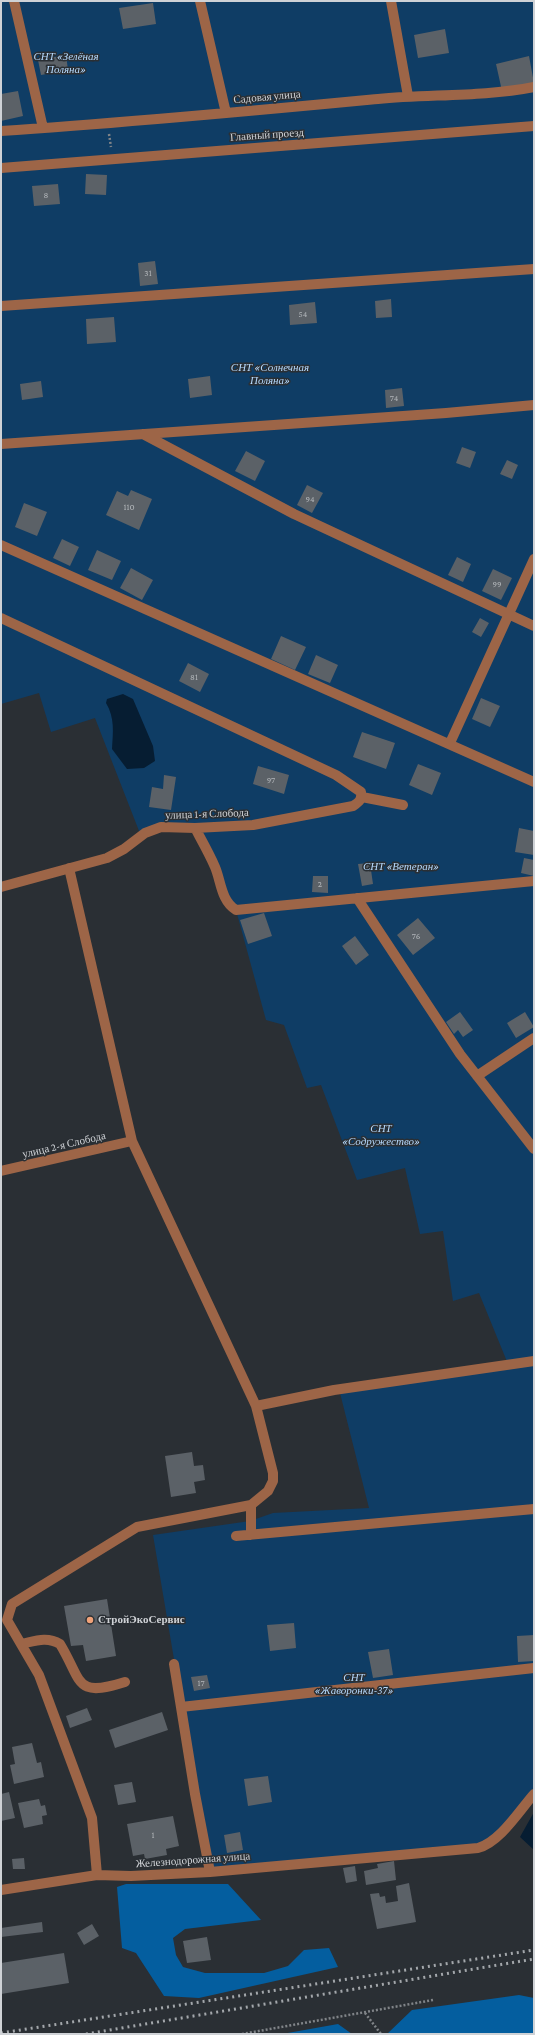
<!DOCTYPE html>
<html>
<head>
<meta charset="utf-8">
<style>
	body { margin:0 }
	#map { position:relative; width:535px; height:2035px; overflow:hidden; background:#2a2f34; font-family:"Crimson Pro",serif }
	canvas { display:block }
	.frame { position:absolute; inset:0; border:2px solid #cfd2d6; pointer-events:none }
</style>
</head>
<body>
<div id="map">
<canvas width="535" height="2035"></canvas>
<div class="frame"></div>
</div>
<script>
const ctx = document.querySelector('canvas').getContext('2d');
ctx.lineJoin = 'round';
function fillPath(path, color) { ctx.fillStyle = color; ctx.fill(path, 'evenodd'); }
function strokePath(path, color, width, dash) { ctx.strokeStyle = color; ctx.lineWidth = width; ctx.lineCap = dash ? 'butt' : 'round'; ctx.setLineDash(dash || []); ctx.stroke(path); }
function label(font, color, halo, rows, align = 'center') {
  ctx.font = font + ' "Crimson Pro",serif'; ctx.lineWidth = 3; ctx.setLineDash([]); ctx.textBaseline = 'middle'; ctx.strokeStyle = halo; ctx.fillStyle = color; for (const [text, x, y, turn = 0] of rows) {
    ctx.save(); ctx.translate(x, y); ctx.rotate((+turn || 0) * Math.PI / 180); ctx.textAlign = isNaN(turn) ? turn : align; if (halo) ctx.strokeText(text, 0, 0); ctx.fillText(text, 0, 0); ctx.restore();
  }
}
const green = new Path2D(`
	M 1,1 L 534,1 L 534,1794 L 487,1845 L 210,1872 L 153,1535 L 250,1521 L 273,1513 L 369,1508 L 339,1389 L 508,1364 L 479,1293 L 453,1301 L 443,1231 L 420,1234 L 405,1168 L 357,1180 L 321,1085 L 307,1088 L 284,1025 L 266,1020 L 236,910 L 195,828 L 161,827 L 141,836 L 95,718 L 51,732 L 39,693 L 1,704 Z`);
const forest = new Path2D(`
	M 126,1884 L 228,1884 L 261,1920 L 185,1929 L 173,1938 L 176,1955 L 183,1967 L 205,1973 L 264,1973 L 288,1966 L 304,1950 L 329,1948 L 338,1967 L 199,1998 L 164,1996 L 136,1953 L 122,1948 L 117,1887 Z
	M 519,1995 L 534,1998 L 534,2034 L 387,2034 L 412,2010 Z
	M 338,2024 L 352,2034 L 282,2034 Z`);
const water = new Path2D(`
	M 123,694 L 133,699 L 153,746 L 155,761 L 144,768 L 127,769 L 112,749 C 113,732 115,718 106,703 L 107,699 Z
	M 534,1812 L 534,1850 L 520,1837 Z`);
const building = new Path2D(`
	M 153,3 L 156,24 L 123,29 L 119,8 Z
	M 445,29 L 449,53 L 418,58 L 414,35 Z
	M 66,55 L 68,70 L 41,75 L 38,60 Z
	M 529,56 L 534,83 L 502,91 L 496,64 Z
	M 18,91 L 23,116 L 1,121 L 1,94 Z
	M 86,174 L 107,175 L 106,195 L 85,194 Z
	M 58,184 L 60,204 L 34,206 L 32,186 Z
	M 155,261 L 158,284 L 140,286 L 138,263 Z
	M 391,299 L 392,317 L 376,318 L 375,301 Z
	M 315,302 L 317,323 L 290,325 L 289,305 Z
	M 114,317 L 116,342 L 87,344 L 86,319 Z
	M 210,376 L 212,395 L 190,398 L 188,379 Z
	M 41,381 L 43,397 L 22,400 L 20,384 Z
	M 402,388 L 404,406 L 386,408 L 385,390 Z
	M 462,447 L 476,452 L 470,468 L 456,463 Z
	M 246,451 L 265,461 L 255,481 L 235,471 Z
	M 507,460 L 518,465 L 512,479 L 500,474 Z
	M 307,485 L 323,493 L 312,513 L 297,505 Z
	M 131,490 L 152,499 L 139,530 L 106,515 L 117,491 L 128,496 Z
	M 24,503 L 47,512 L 37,536 L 15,527 Z
	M 62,539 L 79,547 L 70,566 L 53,558 Z
	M 97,550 L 121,561 L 112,580 L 88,570 Z
	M 457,557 L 471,564 L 463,582 L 448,575 Z
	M 131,568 L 153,580 L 142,600 L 120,588 Z
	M 493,569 L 512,578 L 501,600 L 482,591 Z
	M 480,618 L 489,623 L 481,637 L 472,632 Z
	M 281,636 L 306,647 L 295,670 L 271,659 Z
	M 316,655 L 338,665 L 330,683 L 308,674 Z
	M 188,663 L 209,674 L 200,692 L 179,681 Z
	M 481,698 L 500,706 L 490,727 L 472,719 Z
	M 362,732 L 395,743 L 386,769 L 353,757 Z
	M 418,764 L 441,773 L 432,795 L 409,785 Z
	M 258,766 L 289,775 L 284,794 L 253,784 Z
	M 164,775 L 176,777 L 171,810 L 149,807 L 152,787 L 163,789 Z
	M 519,828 L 534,831 L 534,855 L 515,852 Z
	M 524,858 L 534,860 L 534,876 L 521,873 Z
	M 370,863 L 373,884 L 362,886 L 358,864 Z
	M 313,876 L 328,876 L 328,893 L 312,892 Z
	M 264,913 L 272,936 L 248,944 L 240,920 Z
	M 418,918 L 435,938 L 413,955 L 397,935 Z
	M 355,936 L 369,955 L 356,965 L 342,946 Z
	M 460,1012 L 473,1030 L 463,1037 L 458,1030 L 454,1034 L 446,1022 Z
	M 525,1012 L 534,1027 L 516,1038 L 507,1023 Z
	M 192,1452 L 194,1466 L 203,1465 L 205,1480 L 194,1482 L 196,1493 L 171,1497 L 165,1456 Z
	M 107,1599 L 116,1656 L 86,1661 L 83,1645 L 71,1646 L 64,1606 Z
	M 294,1623 L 296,1648 L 270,1651 L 267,1625 Z
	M 534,1635 L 534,1661 L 518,1662 L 517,1636 Z
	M 389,1649 L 393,1675 L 373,1678 L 368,1652 Z
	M 207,1675 L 210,1688 L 194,1691 L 191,1677 Z
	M 87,1708 L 92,1720 L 70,1728 L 66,1716 Z
	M 162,1712 L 168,1730 L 115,1748 L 109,1730 Z
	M 32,1743 L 37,1763 L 41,1762 L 44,1777 L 14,1784 L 10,1765 L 15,1764 L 12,1747 Z
	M 268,1776 L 272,1802 L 248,1806 L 244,1779 Z
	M 132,1782 L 136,1802 L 118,1805 L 114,1785 Z
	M 9,1792 L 15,1818 L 1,1821 L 1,1794 Z
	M 39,1799 L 41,1806 L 45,1805 L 47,1815 L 42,1816 L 43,1824 L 24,1828 L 18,1803 Z
	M 173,1816 L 179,1846 L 166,1849 L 167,1855 L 145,1859 L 144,1854 L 133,1856 L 127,1824 Z
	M 240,1832 L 243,1850 L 227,1853 L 224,1835 Z
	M 24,1858 L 25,1869 L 13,1869 L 12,1859 Z
	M 394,1861 L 396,1880 L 366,1885 L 364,1871 L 378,1868 L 377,1864 Z
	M 355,1866 L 357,1881 L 346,1883 L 343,1868 Z
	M 409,1883 L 416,1922 L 377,1929 L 370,1894 L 379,1893 L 380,1897 L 385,1896 L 386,1903 L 398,1901 L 396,1886 Z
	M 42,1922 L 43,1932 L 1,1937 L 1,1928 Z
	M 92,1924 L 99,1936 L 84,1945 L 77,1933 Z
	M 207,1937 L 211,1960 L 187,1963 L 183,1941 Z
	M 64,1953 L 69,1983 L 1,1994 L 1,1963 Z`);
const path = new Path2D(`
	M 109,134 L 111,147
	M 365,2013 L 381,2034
	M 242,2034 L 433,2000`);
const minor = new Path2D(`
	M 14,1 L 43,128
	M 200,1 L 226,113
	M 391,1 L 408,96
	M 1,131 C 127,123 252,111 378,99 C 430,94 482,97 534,87
	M 1,168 L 534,126
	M 1,306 L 534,269
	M 143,434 L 294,514 L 534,626
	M 1,444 L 446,413 L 534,405
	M 1,545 L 534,782
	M 1,618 L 336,775 L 361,792 C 362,800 359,802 353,806 L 253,825 L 195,828 L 161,827 L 145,833 L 124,849 L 107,858 L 1,887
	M 450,743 L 534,559
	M 362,797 L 403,805
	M 195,828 C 202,841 209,853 215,867 C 221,881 221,901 236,910 L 534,881
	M 69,868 L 132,1141 L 256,1406 L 273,1473 L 273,1481 L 268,1491 L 251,1505 L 137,1527 L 12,1604 L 7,1620 L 39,1675 L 92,1818 L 97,1875
	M 357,898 L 460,1054 L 534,1149
	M 477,1076 L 534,1038
	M 1,1171 L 132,1141
	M 256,1406 L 334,1390 L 534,1361
	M 251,1535 L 251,1505
	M 236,1536 L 534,1509
	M 21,1644 C 35,1641 47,1636 60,1644 C 83,1682 74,1698 125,1682
	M 174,1664 L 195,1794 L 210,1872
	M 181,1707 L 534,1668
	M 1,1890 L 97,1875 L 131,1876 L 210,1872 L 478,1848 C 500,1842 519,1811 534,1794`);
const rail = new Path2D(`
	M 1,2033 L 534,1950
	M 86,2034 L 534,1959`);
const markers = [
	[90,1620,4,"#f0a279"]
];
const numberNames = [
	["8",46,195],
	["31",148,273],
	["54",303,314],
	["74",394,398],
	["94",310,499],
	["110",129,507],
	["99",497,584],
	["81",194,677],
	["97",271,780],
	["2",320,884],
	["76",416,936],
	["17",201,1683],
	["1",153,1835]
];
const parkNames = [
	["СНТ «Зелёная",66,57],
	["Поляна»",66,70],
	["СНТ «Солнечная",270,368],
	["Поляна»",270,381],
	["СНТ «Ветеран»",401,867],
	["СНТ",381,1129],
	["«Содружество»",381,1142],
	["СНТ",354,1678],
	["«Жаворонки-37»",354,1691]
];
const streetNames = [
	["Садовая улица",267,97,-5],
	["Главный проезд",267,135,-4],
	["улица 1-я Слобода",207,814,-2],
	["улица 2-я Слобода",64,1145,-13],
	["Железнодорожная улица",193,1860,-4]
];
const poiNames = [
	["СтройЭкоСервис",98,1620]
];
fillPath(green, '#0f3d65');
fillPath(forest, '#045e9f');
fillPath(water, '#061d32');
fillPath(building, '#5b6167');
strokePath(path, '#808488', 2.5, [2, 2]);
strokePath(minor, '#9d6547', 10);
strokePath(rail, '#a3a7ab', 3, [2, 4]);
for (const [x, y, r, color] of markers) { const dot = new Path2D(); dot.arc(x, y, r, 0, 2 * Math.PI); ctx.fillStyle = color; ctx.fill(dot); strokePath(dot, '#2a2f34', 1.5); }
label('9px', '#b2b6ba', null, numberNames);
label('italic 11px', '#b5d9fd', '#2a2f34', parkNames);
label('11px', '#cfd2d6', '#2a2f34', streetNames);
label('bold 11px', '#cfd2d6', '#2a2f34', poiNames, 'left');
</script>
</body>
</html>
